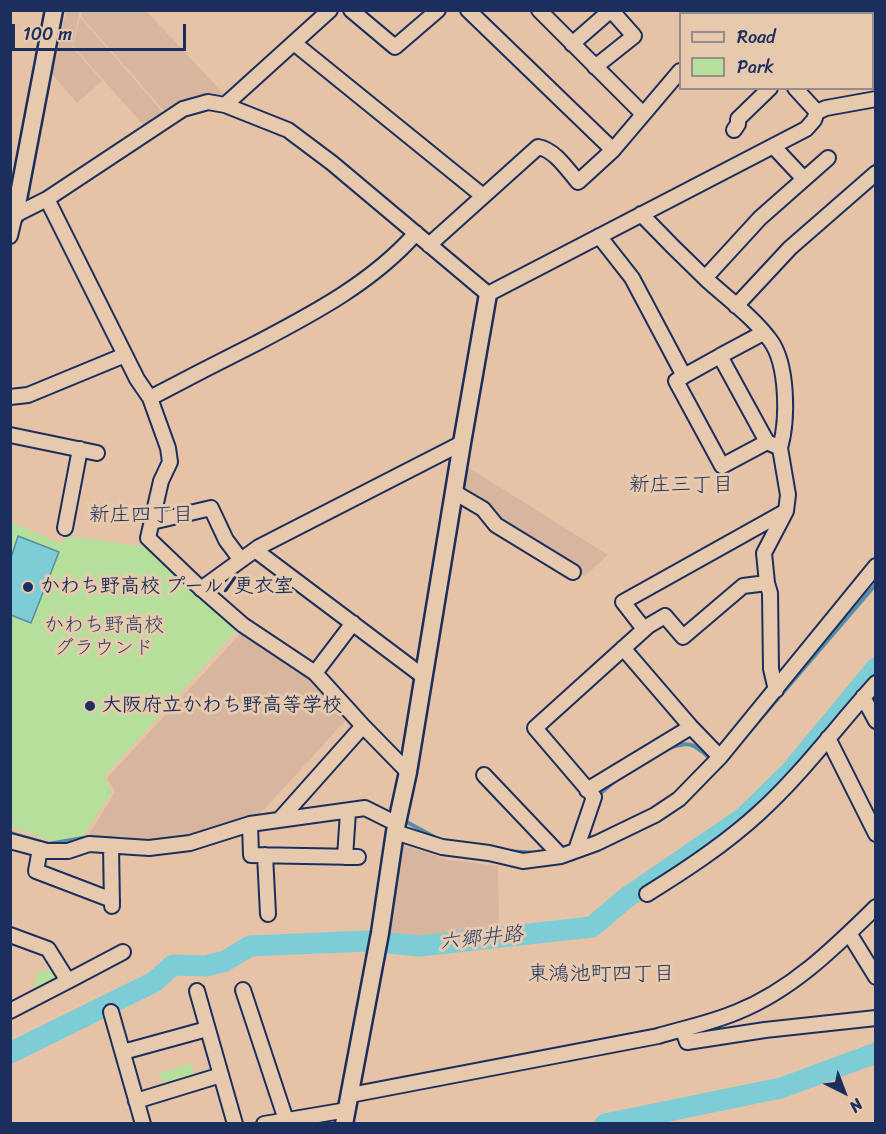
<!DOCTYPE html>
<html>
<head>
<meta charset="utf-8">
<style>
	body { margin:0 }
	#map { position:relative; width:886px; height:1134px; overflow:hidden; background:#e6c3a7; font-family:Sriracha,sans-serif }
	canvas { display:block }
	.frame { position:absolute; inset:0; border:12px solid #1b2f5e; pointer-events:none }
	.legend { position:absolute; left:679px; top:12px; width:195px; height:78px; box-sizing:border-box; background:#e7caae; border:2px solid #958c8e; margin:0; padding:8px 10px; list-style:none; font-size:18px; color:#1b2f5e }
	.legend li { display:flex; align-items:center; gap:12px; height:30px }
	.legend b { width:30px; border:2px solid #958c8e }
	.north { position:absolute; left:814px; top:1062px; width:60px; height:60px; -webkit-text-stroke:4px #e7caae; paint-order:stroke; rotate:138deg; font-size:16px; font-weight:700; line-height:24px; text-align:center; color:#1b2f5e }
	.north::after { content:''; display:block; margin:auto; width:21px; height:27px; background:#1b2f5e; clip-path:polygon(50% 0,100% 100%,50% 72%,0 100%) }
	.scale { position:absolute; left:12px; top:24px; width:174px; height:27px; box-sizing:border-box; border:3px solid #1b2f5e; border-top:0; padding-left:8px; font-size:18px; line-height:21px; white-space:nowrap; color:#1b2f5e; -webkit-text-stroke:4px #e7caae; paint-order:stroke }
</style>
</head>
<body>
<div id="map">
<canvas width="886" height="1134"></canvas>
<div class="frame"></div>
<ul class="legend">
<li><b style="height:8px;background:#e7caae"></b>Road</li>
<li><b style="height:16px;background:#b6df9b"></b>Park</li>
</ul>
<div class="north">N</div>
<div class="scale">100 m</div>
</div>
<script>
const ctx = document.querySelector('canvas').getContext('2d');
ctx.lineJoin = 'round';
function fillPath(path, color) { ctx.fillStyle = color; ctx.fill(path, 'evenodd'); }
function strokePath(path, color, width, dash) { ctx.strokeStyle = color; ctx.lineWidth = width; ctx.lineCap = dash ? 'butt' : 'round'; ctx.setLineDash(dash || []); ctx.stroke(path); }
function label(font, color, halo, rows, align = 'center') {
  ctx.font = font + ' Sriracha,"Klee One",sans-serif'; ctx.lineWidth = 6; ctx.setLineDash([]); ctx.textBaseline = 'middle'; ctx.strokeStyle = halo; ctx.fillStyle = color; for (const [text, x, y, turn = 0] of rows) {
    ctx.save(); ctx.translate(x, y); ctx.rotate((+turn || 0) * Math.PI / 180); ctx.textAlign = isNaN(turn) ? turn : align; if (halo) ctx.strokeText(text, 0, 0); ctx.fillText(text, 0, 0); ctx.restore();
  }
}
const built = new Path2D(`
	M 66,11 L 80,11 L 72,47 L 102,81 L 77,103 L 52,74 Z
	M 82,11 L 146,11 L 224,94 L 167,114 L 81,16 Z
	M 80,17 L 166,116 L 147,129 L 73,46 Z
	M 466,466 L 608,555 L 585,576 L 500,523 L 460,493 Z
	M 241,633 L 326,687 L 345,721 L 257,817 L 189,838 L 145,843 L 85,841 L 115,792 L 107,778 Z
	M 401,844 L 449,860 L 498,866 L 499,931 L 420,940 L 384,935 Z`);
const green = new Path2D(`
	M 11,522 L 60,543 L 69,536 L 146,547 L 236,631 L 104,777 L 112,792 L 83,836 L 52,841 L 11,826 Z
	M 38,971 L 57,971 L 59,978 L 33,993 Z
	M 191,1063 L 196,1079 L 165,1089 L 160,1073 Z`);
const water = new Path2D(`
	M 18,536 L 59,552 L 31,623 L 11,615 L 11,558 Z`);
const stream = new Path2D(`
	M 745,737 L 876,584
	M 669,748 C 693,740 694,745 712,760
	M 599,797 L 601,793 L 616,780
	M 305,810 L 357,803
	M 403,820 L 438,839
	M 10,833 L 48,844 L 89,837 L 118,839
	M 507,851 L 538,853`);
const river = new Path2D(`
	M 10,1053 L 154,982 L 173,965 L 206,966 L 225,961 L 250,946 L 367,941 L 420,946 L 592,927 L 626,898 L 743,818 L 791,771 L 876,668
	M 605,1124 L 781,1088 L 876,1053`);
const minor = new Path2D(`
	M 351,10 L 395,47 L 438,10
	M 468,10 L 613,150
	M 539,10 L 643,114
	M 846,10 L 847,14
	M 735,14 L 739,10
	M 768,14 L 768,10
	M 294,43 L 483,196
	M 572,44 L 611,10 L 634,36 L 595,67
	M 872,66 L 876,73
	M 795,88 L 817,112
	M 225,105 L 330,10
	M 734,130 L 738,124 L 738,119 L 770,88
	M 773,146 L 804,179
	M 47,199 L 137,379 L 150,398 L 168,448 L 170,462 L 161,481 L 148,538 L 196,584 L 243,625 L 315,673 L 363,726 L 408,772
	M 641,214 C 662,236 684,258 706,279 C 728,299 753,317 770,340 C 788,364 788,420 780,448
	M 10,236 L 15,215 L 47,199 L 183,109 L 208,102 L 225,105 L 288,130 L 332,163 L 488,294 L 806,129 L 814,120 L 817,112 L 826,108 L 876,99
	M 599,236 L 632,278 L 684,376 L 720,356 L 767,442 L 780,448 L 788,495 L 786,511 L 764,553 L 767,583 L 770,593 L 771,669 L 776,690
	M 429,245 L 538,147 C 555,150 567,169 578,182 L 613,150 L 680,71
	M 705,278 L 760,218 L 828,158
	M 736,306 L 790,248 L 876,173
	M 720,356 L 763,333
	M 684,376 L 676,381 L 722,466 L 767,442
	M 10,397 L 28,395 L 125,355
	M 150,398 C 186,379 221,361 257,343 C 314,313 373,282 416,233
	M 10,435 L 97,453
	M 454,492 L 483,509 L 496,525 L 573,572
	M 152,522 L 211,508 L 226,540 L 241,560
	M 65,528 L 80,449
	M 255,550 L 424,677
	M 201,589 L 259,547 L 462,443
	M 644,629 L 623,602 L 786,511
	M 623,648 L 691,727 L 720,757
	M 315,673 L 353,623
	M 863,697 L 876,721
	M 828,738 L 876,834
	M 484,775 L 561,856
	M 587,790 L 691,727
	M 281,818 L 363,726
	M 395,832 L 442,847 L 489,853 L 523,861 L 561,856 L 597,843 L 655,815 L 679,799 L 720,757 L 876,566
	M 10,841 L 47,851 L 68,851 L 89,844 L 149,848 L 190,843 L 250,824
	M 111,846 L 112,906
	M 40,849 L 36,871 L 112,900
	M 576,850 L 594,797 L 535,728 L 648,626 L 665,616 L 683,637 L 743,586 L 767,583
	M 265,855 L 268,914
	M 345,857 L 348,812
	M 358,857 L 251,855 L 250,824 L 365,808 L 397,824
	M 647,894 C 686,870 724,845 759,813 C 802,774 837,726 876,683
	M 849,933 L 876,977
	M 10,935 L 48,949 L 68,981 L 10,1011
	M 68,981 L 123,952
	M 243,990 L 286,1120
	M 197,991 L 235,1124
	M 111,1012 L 143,1124
	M 683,1030 L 687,1042 L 765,1030 L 876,1018
	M 123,1052 L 207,1029
	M 350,1095 L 658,1036 C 685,1028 711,1023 737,1012 C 792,990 834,948 876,907
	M 136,1101 L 221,1075
	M 264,1124 L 347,1110`);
const tertiary = new Path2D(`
	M 10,217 L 15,215 L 54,10
	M 344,1124 L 380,933 L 395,832 L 408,772 L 462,443 L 488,294`);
const markers = [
	[28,587,6,"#1b2f5e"],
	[90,706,6,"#1b2f5e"]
];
const poiNames = [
	["かわち野高校 プール/更衣室",40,587],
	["大阪府立かわち野高等学校",102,706]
];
const parkNames = [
	["かわち野高校",104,626],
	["グラウンド",104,649]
];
const neighbourhoodNames = [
	["新庄三丁目",681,486],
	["新庄四丁目",141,516],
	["東鴻池町四丁目",601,975]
];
const waterNames = [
	["六郷井路",481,939,-6]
];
fillPath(built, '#d8b59e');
fillPath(green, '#b6df9b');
fillPath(water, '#7ccdd6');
strokePath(water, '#558ea6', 1.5);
strokePath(stream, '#558ea6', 4);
strokePath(river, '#7ccdd6', 21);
strokePath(minor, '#1b2f5e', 18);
strokePath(tertiary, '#1b2f5e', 21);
strokePath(minor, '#e7caae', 14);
strokePath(tertiary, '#e7caae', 16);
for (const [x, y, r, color] of markers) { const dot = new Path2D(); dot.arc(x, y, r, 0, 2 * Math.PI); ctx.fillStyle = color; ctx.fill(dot); strokePath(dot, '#e7caae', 2); }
label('bold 20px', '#1b2f5e', '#e7caae', poiNames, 'left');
label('20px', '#2a4164', '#e7caae', parkNames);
label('21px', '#1b2f5e', '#e7caae', neighbourhoodNames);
label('italic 21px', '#253f6a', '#e7caae', waterNames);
</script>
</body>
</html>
